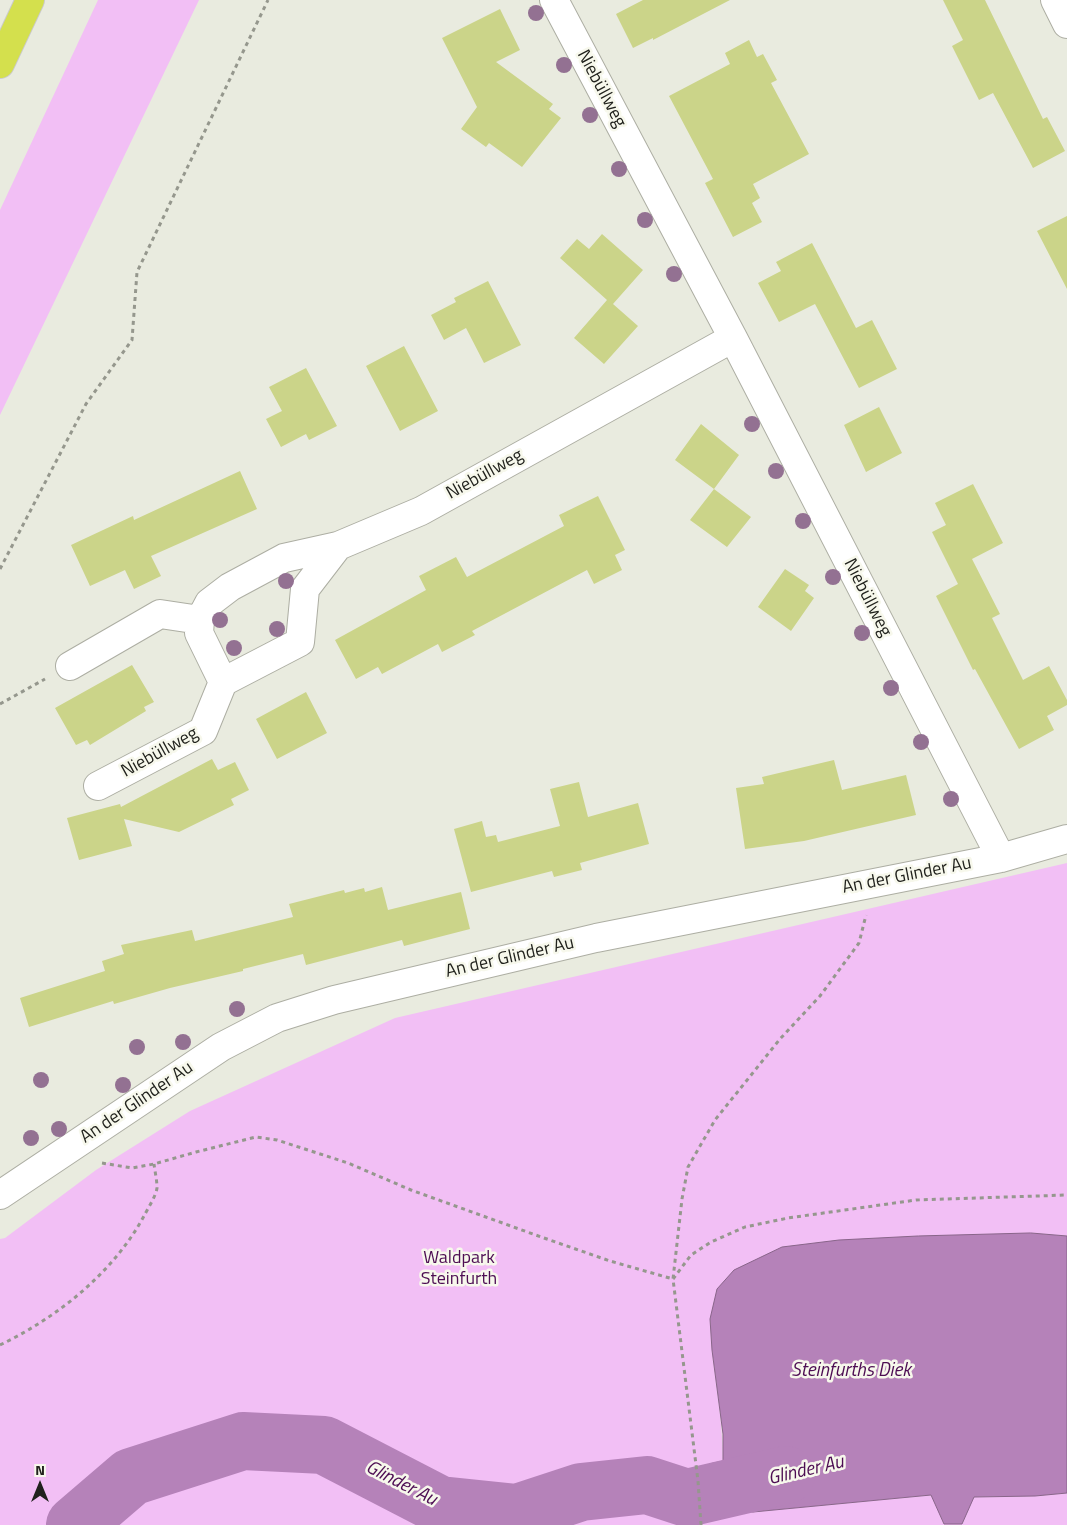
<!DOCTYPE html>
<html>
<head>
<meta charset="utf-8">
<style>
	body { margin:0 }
	#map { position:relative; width:1067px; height:1525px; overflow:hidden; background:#e9ebdf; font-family:"Titillium Web",sans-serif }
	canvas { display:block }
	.north { position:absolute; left:15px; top:1460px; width:50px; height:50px; -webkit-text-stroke:4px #f7f8ec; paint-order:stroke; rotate:0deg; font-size:14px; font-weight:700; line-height:20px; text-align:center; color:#21221d }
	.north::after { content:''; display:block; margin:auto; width:18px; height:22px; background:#21221d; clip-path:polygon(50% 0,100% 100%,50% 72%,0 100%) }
</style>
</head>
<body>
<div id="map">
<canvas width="1067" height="1525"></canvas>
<div class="north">N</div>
</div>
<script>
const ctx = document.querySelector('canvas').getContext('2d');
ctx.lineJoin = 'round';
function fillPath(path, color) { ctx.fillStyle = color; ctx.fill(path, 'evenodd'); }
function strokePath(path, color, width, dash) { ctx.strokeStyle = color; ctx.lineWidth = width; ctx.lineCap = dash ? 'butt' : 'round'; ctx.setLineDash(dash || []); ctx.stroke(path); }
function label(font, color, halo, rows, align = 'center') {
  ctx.font = font + ' "Titillium Web",sans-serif'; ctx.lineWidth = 5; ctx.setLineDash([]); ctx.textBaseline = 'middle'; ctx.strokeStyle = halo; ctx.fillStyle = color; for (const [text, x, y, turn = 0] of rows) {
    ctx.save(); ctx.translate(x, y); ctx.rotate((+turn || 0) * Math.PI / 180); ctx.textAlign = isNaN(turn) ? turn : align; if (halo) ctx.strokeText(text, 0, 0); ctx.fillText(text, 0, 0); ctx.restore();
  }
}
const green = new Path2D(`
	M 98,0 L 199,0 L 0,415 L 0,210 Z
	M 1067,863 L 1067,1236 L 1031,1233 L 710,1319 C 712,1367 723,1414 723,1462 L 709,1465 L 718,1503 L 736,1510 L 753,1512 L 932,1495 L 944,1524 L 974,1497 L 1035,1496 L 1067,1493 L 1067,1525 L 0,1525 L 0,1239 L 5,1238 L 96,1170 L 190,1111 L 395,1018 Z`);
const water = new Path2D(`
	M 1031,1233 L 1067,1236 L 1067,1493 L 1035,1496 L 974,1497 L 962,1524 L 944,1524 L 931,1495 L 753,1512 L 736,1510 L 718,1503 L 710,1502 L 709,1464 L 723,1461 L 723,1434 L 712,1350 L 710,1319 L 717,1289 L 734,1270 L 782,1247 L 839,1240 L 918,1236 Z`);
const river = new Path2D(`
	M 75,1525 L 131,1477 L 243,1441 L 324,1445 L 440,1505 L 517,1513 L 581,1492 L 647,1485 L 687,1498 L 786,1475`);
const building = new Path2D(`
	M 643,0 L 730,0 L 653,40 L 653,38 L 633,48 L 616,14 Z
	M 943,0 L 985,0 L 1043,119 L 1047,117 L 1065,151 L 1033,168 L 993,93 L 979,100 L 952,46 L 963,40 Z
	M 500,9 L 520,50 L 496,62 L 553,104 L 549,109 L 561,118 L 522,167 L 489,143 L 486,147 L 461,129 L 477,107 L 442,38 Z
	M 749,40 L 757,57 L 763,54 L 777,80 L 771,83 L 809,154 L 753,184 L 760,198 L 752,203 L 762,222 L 733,237 L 705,183 L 713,179 L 669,96 L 730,64 L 725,53 Z
	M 1067,216 L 1067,289 L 1037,231 Z
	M 602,234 L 643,270 L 613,304 L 638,326 L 604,364 L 574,338 L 607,300 L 560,258 L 577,239 L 589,249 Z
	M 812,243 L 856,328 L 872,320 L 897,369 L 859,388 L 815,304 L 779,322 L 758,283 L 781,271 L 776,262 Z
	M 488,281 L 521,345 L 484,363 L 466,328 L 444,340 L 431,315 L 456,302 L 454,298 Z
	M 404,346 L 438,411 L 400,431 L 366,366 Z
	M 306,368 L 337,426 L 309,440 L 306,434 L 281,447 L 266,419 L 282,411 L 269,387 Z
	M 879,407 L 902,453 L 866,472 L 844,425 Z
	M 701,424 L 739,455 L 714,489 L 675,460 Z
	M 240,471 L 257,509 L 151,556 L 161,576 L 134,589 L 125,570 L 90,586 L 71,545 L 133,516 L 134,520 Z
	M 973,484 L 1003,543 L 972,559 L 1000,614 L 992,618 L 1023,680 L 1049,666 L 1067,700 L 1067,705 L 1047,716 L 1054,730 L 1019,749 L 975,669 L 973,670 L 936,596 L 958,584 L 932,532 L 946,525 L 935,503 Z
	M 714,489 L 751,517 L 727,547 L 690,520 Z
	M 598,496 L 625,550 L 615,555 L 622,570 L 594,584 L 587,570 L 472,631 L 475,635 L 442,652 L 438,644 L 382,674 L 378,667 L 356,679 L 335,640 L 426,590 L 419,576 L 456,557 L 467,577 L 564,526 L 559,515 Z
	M 785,569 L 809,585 L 805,591 L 814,598 L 791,631 L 758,607 Z
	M 132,665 L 154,702 L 144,707 L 146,711 L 90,745 L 87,740 L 76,745 L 55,708 Z
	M 306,692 L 327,733 L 277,759 L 256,719 Z
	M 212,759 L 218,770 L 235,762 L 249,790 L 231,799 L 234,805 L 179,832 L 124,819 L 132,846 L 79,860 L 67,818 L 120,804 L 121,807 Z
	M 834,760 L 842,790 L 906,775 L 916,815 L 804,841 L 745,849 L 736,788 L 764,784 L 762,777 Z
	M 579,782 L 588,817 L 638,803 L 649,844 L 580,863 L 582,870 L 554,877 L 552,871 L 471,892 L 454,829 L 482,821 L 486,837 L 496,835 L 498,842 L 560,826 L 550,789 Z
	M 382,887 L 388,910 L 461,892 L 470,929 L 404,946 L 402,940 L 306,965 L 303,954 L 243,969 L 243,971 L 170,988 L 114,1004 L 113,1001 L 29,1027 L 20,998 L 105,971 L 102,961 L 124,954 L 121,945 L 192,930 L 195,941 L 293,917 L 289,904 L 344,890 L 345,893 L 364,888 L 365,892 Z`);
const path = new Path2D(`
	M 0,569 L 86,404 L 132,340 L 137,272 L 268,0
	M 0,704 L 45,679
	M 102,1163 L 132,1168 L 154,1164 L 196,1152 L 256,1137 L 277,1140 L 348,1163 L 411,1190 L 544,1238 L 610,1261 L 673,1279
	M 673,1279 L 691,1255 L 711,1242 L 745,1227 L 788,1218 L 916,1200 L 1067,1195
	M 0,1345 C 58,1317 113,1273 144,1216 C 148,1208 156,1196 157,1188 C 157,1180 155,1172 154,1164
	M 701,1525 L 698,1481 L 673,1279 L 682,1199 L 688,1167 L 715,1120 L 780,1039 L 820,996 L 859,943 L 866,915`);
const minor = new Path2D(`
	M 554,0 L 733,338 L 1001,858
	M 1055,0 L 1067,24
	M 70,666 L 160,614 L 200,620
	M 223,682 L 199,633 L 200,620 L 209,603 L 230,587 L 284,558 L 338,546 L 421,511 L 733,338
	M 98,786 L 203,731 L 223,682 L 300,642 L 305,589 L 338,546
	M 0,1195 L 221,1047 L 277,1018 L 334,1000 L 596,938 L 1001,858 L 1067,839`);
const highway = new Path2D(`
	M 0,64 L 30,0`);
const trees = [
	[536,13],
	[564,65],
	[590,115],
	[619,169],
	[645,220],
	[674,274],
	[752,424],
	[776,471],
	[803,521],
	[833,577],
	[286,581],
	[220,620],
	[277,629],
	[862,633],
	[234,648],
	[891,688],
	[921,742],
	[951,799],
	[237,1009],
	[183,1042],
	[137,1047],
	[41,1080],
	[123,1085],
	[59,1129],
	[31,1138]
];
const streetNames = [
	["Niebüllweg",601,89,62],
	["Niebüllweg",485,475,-29],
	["Niebüllweg",867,598,63],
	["Niebüllweg",160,753,-29],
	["An der Glinder Au",907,876,-11],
	["An der Glinder Au",510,958,-13],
	["An der Glinder Au",137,1103,-34]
];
const parkNames = [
	["Waldpark",459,1259],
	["Steinfurth",459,1280]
];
const waterNames = [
	["Steinfurths Diek",851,1371],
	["Glinder Au",806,1471,-13],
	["Glinder Au",401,1484,27]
];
fillPath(green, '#f2bff5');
fillPath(water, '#b582b9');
strokePath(water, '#89658a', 1);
strokePath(river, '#b582b9', 58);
fillPath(building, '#cbd489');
strokePath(minor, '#adaea3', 30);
strokePath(highway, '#cacac9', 30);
strokePath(path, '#95978d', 3, [4, 4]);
strokePath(minor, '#fff', 28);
strokePath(highway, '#d4e04d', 28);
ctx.fillStyle = '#937192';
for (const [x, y] of trees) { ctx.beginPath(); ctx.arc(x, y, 8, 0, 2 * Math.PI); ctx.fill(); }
label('18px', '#21221d', '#f7f8ec', streetNames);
label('18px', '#4d0d53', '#f7f8ec', parkNames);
label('italic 19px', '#4d0d53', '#f7f8ec', waterNames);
</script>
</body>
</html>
